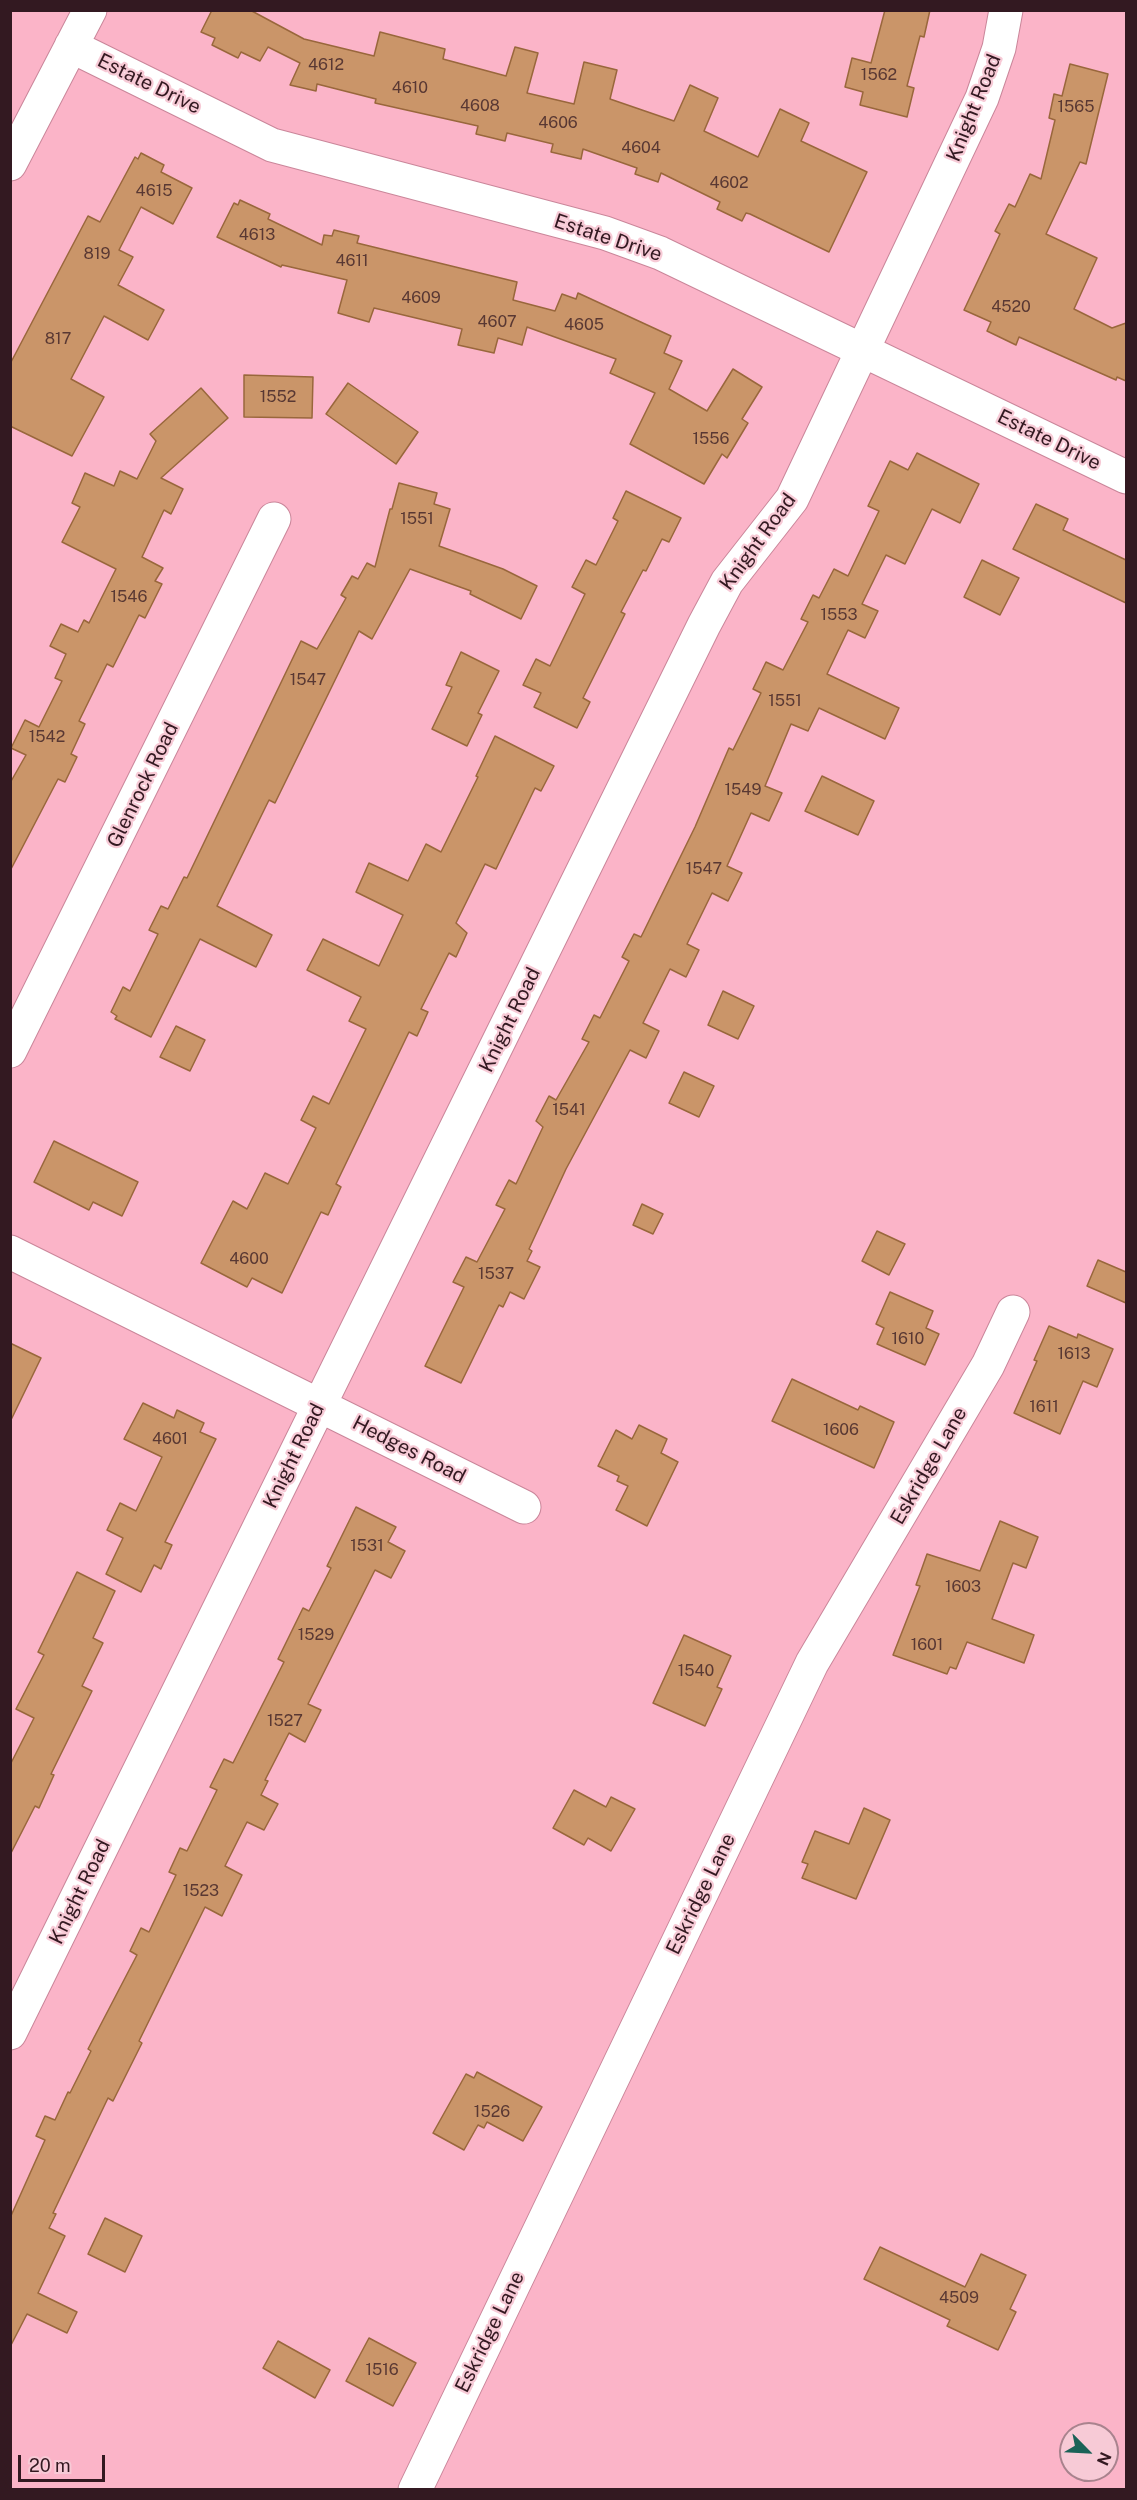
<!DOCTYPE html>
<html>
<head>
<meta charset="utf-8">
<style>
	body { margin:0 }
	#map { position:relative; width:1137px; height:2500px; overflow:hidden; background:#fbb4c8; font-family:"Public Sans",sans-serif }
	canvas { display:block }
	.frame { position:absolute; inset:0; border:12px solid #331921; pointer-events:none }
	.north { position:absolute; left:1059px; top:2422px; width:60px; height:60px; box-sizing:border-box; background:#f7cad6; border:2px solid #a9838e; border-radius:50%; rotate:114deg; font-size:16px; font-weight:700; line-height:24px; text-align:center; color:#331921 }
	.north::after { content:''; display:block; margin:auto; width:21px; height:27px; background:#1a6257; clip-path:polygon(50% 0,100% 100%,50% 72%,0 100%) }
	.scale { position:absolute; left:18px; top:2455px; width:87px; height:27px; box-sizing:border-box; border:3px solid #331921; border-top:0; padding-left:8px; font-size:18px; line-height:21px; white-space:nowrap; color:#331921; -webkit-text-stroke:4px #f7cad6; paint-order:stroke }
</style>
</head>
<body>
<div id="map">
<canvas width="1137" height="2500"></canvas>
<div class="frame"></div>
<div class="north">N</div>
<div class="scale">20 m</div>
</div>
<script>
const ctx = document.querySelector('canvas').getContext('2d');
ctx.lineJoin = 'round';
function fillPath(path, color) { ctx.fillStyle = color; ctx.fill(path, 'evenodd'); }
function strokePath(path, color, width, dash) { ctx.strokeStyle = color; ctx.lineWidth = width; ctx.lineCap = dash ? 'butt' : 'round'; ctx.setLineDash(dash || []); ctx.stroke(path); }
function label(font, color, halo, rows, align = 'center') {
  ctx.font = font + ' "Public Sans",sans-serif'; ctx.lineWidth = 4.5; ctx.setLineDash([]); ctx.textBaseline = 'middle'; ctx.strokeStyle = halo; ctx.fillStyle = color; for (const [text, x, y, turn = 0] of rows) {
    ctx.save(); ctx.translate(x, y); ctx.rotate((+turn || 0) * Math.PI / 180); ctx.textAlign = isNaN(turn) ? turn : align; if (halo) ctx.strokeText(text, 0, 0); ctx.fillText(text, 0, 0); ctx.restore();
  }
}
const building = new Path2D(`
	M 212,10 L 250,10 L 304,39 L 374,56 L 380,32 L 445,49 L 443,59 L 506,76 L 515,47 L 538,53 L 527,93 L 574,104 L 584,62 L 617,70 L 610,99 L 674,121 L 690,85 L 718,98 L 704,131 L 758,157 L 780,109 L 809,123 L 801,141 L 867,172 L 829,252 L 750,214 L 746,213 L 742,221 L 717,209 L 720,202 L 661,173 L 658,182 L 635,174 L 637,168 L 583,149 L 581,159 L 551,152 L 553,144 L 507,133 L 505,141 L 476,134 L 478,126 L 375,103 L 376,99 L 317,84 L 316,91 L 290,85 L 300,63 L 268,47 L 260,61 L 241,52 L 238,58 L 212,45 L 215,38 L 201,32 Z
	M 885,10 L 930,10 L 924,37 L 920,36 L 907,86 L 914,88 L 907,117 L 860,105 L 863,92 L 845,87 L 852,58 L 871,63 Z
	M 1070,64 L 1108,74 L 1086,164 L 1080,162 L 1046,234 L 1097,258 L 1074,309 L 1112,328 L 1126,323 L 1126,381 L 1117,377 L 1116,380 L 1019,337 L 1016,345 L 987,331 L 991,322 L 964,310 L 1000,234 L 995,231 L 1009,204 L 1015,207 L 1030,174 L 1041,179 L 1055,120 L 1049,118 L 1054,94 L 1062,96 Z
	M 141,153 L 164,165 L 161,172 L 192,188 L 173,224 L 141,207 L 119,250 L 133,257 L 118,285 L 164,310 L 148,340 L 104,316 L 71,379 L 104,397 L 72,456 L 10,426 L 10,364 L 88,216 L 100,222 L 135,157 L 138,159 Z
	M 240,200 L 270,214 L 268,219 L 322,245 L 324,235 L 332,236 L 334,230 L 359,236 L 357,243 L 517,282 L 513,300 L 555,311 L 562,294 L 576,299 L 578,293 L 671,336 L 664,353 L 682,361 L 669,389 L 707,411 L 733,369 L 762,387 L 742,419 L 748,423 L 727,458 L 722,454 L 704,484 L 630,444 L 655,393 L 610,373 L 616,359 L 527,327 L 522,345 L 498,338 L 494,353 L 458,345 L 462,329 L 374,308 L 369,322 L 338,313 L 347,280 L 282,265 L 281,267 L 217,237 L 234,203 L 238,205 Z
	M 244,375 L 313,377 L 312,418 L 244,417 Z
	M 348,383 L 418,432 L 396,464 L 326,414 Z
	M 201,388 L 228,418 L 161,478 L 183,489 L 171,514 L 164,510 L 142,557 L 163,568 L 155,581 L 162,584 L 145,618 L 139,615 L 113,667 L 107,664 L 79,721 L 85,724 L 71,754 L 77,757 L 65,782 L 58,779 L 10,871 L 10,783 L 26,755 L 11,748 L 25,720 L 39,727 L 62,681 L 55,678 L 66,654 L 50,646 L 61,624 L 78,632 L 84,620 L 89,623 L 116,569 L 62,542 L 80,507 L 72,503 L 85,473 L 114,486 L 120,471 L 137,479 L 156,441 L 150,434 Z
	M 917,453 L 979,484 L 960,523 L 932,509 L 905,564 L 886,555 L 862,604 L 878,611 L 865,638 L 848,630 L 827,674 L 899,708 L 885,739 L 819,708 L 808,731 L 791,724 L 765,786 L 782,793 L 769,821 L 751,813 L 727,866 L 742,873 L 728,901 L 712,893 L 687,944 L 699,950 L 686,977 L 670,969 L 643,1023 L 659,1031 L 646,1058 L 630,1050 L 566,1169 L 529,1249 L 532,1251 L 527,1261 L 540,1267 L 524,1299 L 510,1292 L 503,1307 L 499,1305 L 461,1383 L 425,1366 L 464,1287 L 453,1282 L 466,1257 L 477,1262 L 505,1209 L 496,1205 L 509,1180 L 516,1184 L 543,1127 L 536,1121 L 549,1096 L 556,1100 L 589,1042 L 582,1039 L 594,1015 L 600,1018 L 629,961 L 622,957 L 634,934 L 641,937 L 695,827 L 729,748 L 733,750 L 761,693 L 753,689 L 766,662 L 783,670 L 808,622 L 801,619 L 813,595 L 819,598 L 834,569 L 848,576 L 879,511 L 868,506 L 890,461 L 908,470 Z
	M 399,483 L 437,493 L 434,504 L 450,509 L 439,546 L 503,569 L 537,586 L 521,619 L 470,594 L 471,591 L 410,569 L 372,639 L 359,631 L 275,803 L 269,800 L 217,906 L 272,935 L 256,967 L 200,939 L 151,1037 L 115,1019 L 117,1016 L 111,1012 L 123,987 L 130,991 L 158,934 L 149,930 L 161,906 L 168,909 L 184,877 L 187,878 L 301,641 L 317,649 L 346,598 L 341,595 L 352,576 L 358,579 L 367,563 L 375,567 L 390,509 L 392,509 Z
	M 626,491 L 681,518 L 669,542 L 662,539 L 646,571 L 643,570 L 621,612 L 625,614 L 583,698 L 590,702 L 577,728 L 534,707 L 541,693 L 523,685 L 536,659 L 550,666 L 585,594 L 572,587 L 586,560 L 596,565 L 618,521 L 613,518 Z
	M 1036,504 L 1068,519 L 1063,530 L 1126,560 L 1126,603 L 1013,549 Z
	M 982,560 L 1019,578 L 1000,615 L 964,597 Z
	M 461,652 L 499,671 L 478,713 L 482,715 L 467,746 L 432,729 L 452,687 L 446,685 Z
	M 495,736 L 554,766 L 541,791 L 535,788 L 496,869 L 485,864 L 456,923 L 467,933 L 456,957 L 449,953 L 421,1009 L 428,1012 L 417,1036 L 409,1032 L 336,1184 L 341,1187 L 328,1215 L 321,1212 L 282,1293 L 252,1278 L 247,1287 L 201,1263 L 233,1201 L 247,1209 L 265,1173 L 288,1184 L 316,1128 L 301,1120 L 313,1096 L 329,1104 L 366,1029 L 349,1021 L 361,997 L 307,970 L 323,939 L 379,966 L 403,915 L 356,892 L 369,863 L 408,881 L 426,844 L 441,852 L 478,777 L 476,776 Z
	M 822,776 L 874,801 L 858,835 L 805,811 Z
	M 723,991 L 754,1006 L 738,1039 L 708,1025 Z
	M 176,1026 L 205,1040 L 190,1071 L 160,1057 Z
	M 684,1072 L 714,1086 L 699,1117 L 669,1103 Z
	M 54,1141 L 138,1182 L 122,1216 L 93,1202 L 89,1210 L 34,1182 Z
	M 642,1204 L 663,1214 L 653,1234 L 633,1225 Z
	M 877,1231 L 905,1244 L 889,1275 L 862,1261 Z
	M 1098,1260 L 1126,1272 L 1126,1303 L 1087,1286 Z
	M 890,1292 L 933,1311 L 926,1328 L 939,1334 L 925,1365 L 877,1344 L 884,1328 L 876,1324 Z
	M 1049,1326 L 1077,1338 L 1078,1334 L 1113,1349 L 1097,1387 L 1083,1381 L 1060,1434 L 1014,1413 L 1037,1361 L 1034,1360 Z
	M 10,1343 L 41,1358 L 10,1422 Z
	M 792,1379 L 858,1410 L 860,1406 L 894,1422 L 874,1468 L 772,1421 Z
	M 143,1403 L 174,1418 L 177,1410 L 204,1423 L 200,1432 L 216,1439 L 165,1542 L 172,1545 L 161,1569 L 154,1565 L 141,1592 L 106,1574 L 123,1538 L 107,1530 L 120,1503 L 136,1511 L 162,1457 L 124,1439 Z
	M 639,1425 L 667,1439 L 661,1453 L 678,1462 L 647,1526 L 616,1510 L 628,1486 L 617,1481 L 619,1476 L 598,1466 L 616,1430 L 632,1439 Z
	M 356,1507 L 396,1527 L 388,1542 L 405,1551 L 391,1578 L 375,1570 L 308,1704 L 321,1710 L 305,1742 L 289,1733 L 265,1780 L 268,1781 L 261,1795 L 278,1804 L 264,1830 L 247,1822 L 225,1866 L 242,1875 L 222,1916 L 205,1907 L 139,2041 L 142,2043 L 113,2101 L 108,2098 L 53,2213 L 56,2214 L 49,2228 L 65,2236 L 38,2293 L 77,2312 L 67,2333 L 27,2314 L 10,2347 L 10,2218 L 45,2140 L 36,2136 L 45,2116 L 55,2120 L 68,2092 L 70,2093 L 91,2051 L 88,2049 L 137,1955 L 130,1951 L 141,1928 L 149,1932 L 176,1875 L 169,1872 L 180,1848 L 187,1851 L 217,1790 L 210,1787 L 224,1759 L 233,1763 L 284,1662 L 278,1659 L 303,1608 L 309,1611 L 331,1568 L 327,1566 Z
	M 1000,1521 L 1038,1537 L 1026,1568 L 1013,1563 L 992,1619 L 1034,1635 L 1024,1663 L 967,1642 L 956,1669 L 950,1667 L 947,1674 L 893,1655 L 920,1586 L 916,1585 L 927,1554 L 980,1571 Z
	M 77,1572 L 115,1591 L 93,1638 L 103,1643 L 82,1686 L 92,1691 L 51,1774 L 54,1775 L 39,1808 L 35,1806 L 10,1855 L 10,1765 L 34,1718 L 16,1709 L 44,1655 L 38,1652 Z
	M 684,1635 L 731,1656 L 717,1687 L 722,1689 L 705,1726 L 653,1703 Z
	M 574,1790 L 606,1807 L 611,1797 L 635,1809 L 611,1851 L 588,1838 L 584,1845 L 553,1828 Z
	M 864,1808 L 890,1820 L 856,1899 L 802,1878 L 808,1864 L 802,1862 L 815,1831 L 849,1844 Z
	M 477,2072 L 542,2107 L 523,2141 L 487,2122 L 484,2128 L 478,2125 L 464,2150 L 433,2133 L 466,2074 L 474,2078 Z
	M 105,2218 L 142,2236 L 125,2272 L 88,2254 Z
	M 880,2247 L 965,2287 L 981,2254 L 1026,2275 L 1010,2309 L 1016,2312 L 998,2350 L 947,2326 L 950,2320 L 864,2279 Z
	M 369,2338 L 416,2363 L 393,2406 L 346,2381 Z
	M 278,2341 L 330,2370 L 315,2398 L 263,2368 Z`);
const minor = new Path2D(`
	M 71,46 L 272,145 L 605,233 L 660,253 L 1126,477
	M 10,164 L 90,10
	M 10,1051 L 274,519
	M 10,1252 L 524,1507
	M 10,2033 L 704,625 L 727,582 L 792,499 L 982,98 L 999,48 L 1006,10
	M 415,2490 L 812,1663 L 988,1365 L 1013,1312`);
const numberNames = [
	["4612",326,65],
	["1562",879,75],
	["4610",410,88],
	["4608",480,106],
	["1565",1076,107],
	["4606",558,123],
	["4604",641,148],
	["4602",729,183],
	["4615",154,191],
	["4613",257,235],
	["819",97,254],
	["4611",352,261],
	["4609",421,298],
	["4520",1011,307],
	["4607",497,322],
	["4605",584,325],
	["817",58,339],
	["1552",278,397],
	["1556",711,439],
	["1551",417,519],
	["1546",129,597],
	["1553",839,615],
	["1547",308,680],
	["1551",785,701],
	["1542",47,737],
	["1549",743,790],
	["1547",704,869],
	["1541",569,1110],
	["4600",249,1259],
	["1537",496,1274],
	["1610",908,1339],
	["1613",1074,1354],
	["1611",1044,1407],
	["1606",841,1430],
	["4601",170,1439],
	["1531",367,1546],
	["1603",963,1587],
	["1529",316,1635],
	["1601",927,1645],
	["1540",696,1671],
	["1527",285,1721],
	["1523",201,1891],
	["1526",492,2112],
	["4509",959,2298],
	["1516",382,2370]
];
const streetNames = [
	["Estate Drive",149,84,26],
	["Knight Road",974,108,-68],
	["Estate Drive",608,238,18],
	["Estate Drive",1049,440,26],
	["Knight Road",758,542,-54],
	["Glenrock Road",143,785,-64],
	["Knight Road",510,1020,-64],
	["Hedges Road",409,1450,27],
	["Knight Road",294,1456,-64],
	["Eskridge Lane",929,1466,-60],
	["Knight Road",80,1892,-64],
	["Eskridge Lane",701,1894,-64],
	["Eskridge Lane",490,2332,-64]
];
fillPath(building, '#ca9569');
strokePath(building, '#99673c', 1.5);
strokePath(minor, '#ca869a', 35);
strokePath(minor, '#fff', 33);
label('16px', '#593833', null, numberNames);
label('20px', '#331921', '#f7cad6', streetNames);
</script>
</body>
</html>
